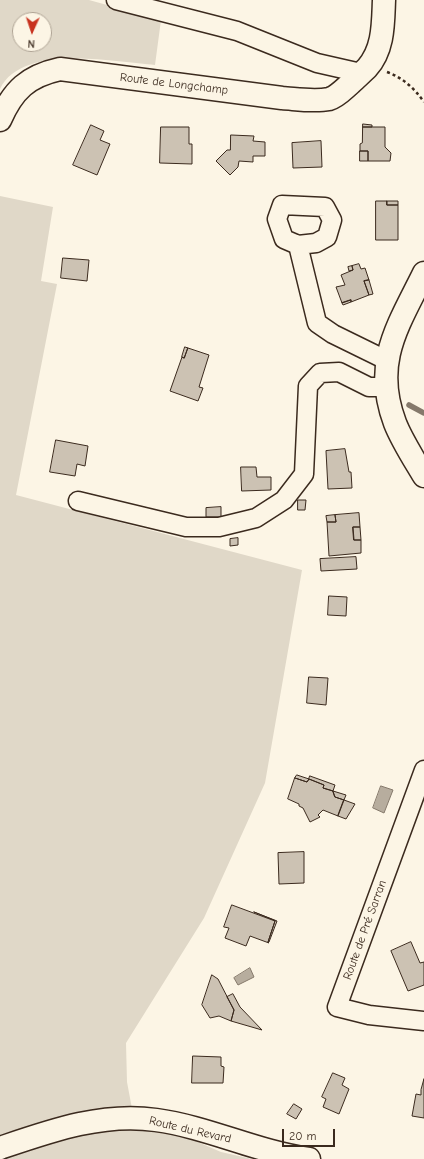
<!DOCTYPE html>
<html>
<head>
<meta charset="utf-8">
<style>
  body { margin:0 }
  #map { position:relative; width:424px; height:1159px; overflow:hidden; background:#fcf5e5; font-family:"Comic Neue",sans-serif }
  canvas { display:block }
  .north { position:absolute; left:12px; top:12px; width:40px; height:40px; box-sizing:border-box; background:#fcf5e5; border:1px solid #afa495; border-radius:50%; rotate:183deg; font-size:11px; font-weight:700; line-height:16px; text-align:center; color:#3b2a1e }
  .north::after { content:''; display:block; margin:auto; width:14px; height:18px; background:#c8321e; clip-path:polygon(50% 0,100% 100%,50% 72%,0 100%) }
  .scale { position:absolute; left:282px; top:1129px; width:53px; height:18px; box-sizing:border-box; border:2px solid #3b2a1e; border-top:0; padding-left:5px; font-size:12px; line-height:14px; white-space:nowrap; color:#3b2a1e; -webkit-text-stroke:3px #fcf5e5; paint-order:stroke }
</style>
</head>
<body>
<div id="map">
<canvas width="424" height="1159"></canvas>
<div class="north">N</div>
<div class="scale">20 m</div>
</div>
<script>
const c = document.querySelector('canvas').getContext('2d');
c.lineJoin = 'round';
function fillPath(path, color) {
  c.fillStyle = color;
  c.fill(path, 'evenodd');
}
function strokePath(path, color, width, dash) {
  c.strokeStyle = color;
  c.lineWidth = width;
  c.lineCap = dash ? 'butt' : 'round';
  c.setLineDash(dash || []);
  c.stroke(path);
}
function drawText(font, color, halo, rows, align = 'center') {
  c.font = font + ' "Comic Neue",sans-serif';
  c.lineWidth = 3.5;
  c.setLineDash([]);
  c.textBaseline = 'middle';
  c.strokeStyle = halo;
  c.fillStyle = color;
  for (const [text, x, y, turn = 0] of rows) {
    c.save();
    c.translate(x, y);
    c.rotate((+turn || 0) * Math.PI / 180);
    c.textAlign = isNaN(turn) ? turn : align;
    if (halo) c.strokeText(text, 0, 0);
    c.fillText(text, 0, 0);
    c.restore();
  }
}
const green = new Path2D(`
  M 0,0 L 89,0 L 161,20 L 155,65 C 114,62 22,43 0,89 ZM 20,20 L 44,20 L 44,44 L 20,44 Z
  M 0,196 L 53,207 L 41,281 L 57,284 L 16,495 L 302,570 L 265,783 L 204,918 L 126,1043 L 127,1082 L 133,1114 L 221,1152 L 252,1159 L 0,1159 Z`);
const water = new Path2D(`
  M 381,786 L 393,790 L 384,813 L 373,808 Z
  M 250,968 L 254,977 L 238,985 L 234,978 Z`);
const stream = new Path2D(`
  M 409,405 L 424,413`);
const building = new Path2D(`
  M 363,124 L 372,125 L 372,127 L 363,127 Z
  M 91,125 L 104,131 L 100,140 L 110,144 L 97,175 L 73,165 Z
  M 161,127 L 189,127 L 189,144 L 192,144 L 192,164 L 160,163 Z
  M 363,127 L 385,127 L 385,147 L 391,153 L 390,161 L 368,161 L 368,151 L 360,151 L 360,144 L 362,143 Z
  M 231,135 L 254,136 L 253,141 L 265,142 L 265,156 L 253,156 L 253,162 L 239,161 L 238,167 L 230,175 L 216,161 L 227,150 L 230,150 Z
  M 321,141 L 322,167 L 293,168 L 292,143 Z
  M 360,151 L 368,151 L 368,161 L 360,161 Z
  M 376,201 L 387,201 L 387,205 L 398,205 L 398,240 L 376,240 Z
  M 387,201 L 398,201 L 398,205 L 387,205 Z
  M 63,258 L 89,260 L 87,281 L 61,278 Z
  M 359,264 L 361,269 L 365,268 L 369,280 L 364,281 L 369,295 L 351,302 L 351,300 L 342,303 L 336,287 L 345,285 L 341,275 L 353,270 L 352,266 Z
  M 352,266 L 353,270 L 349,271 L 348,267 Z
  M 369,280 L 373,294 L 369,295 L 364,281 Z
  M 351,300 L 351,302 L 343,305 L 342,303 Z
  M 185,347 L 188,348 L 184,358 L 182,357 Z
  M 188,348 L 209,355 L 199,387 L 203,388 L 198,401 L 170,391 L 182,357 L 184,358 Z
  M 56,440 L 88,446 L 85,466 L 77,464 L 75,476 L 50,472 Z
  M 345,449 L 349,472 L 351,472 L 352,488 L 328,489 L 326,451 Z
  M 241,467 L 256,467 L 257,477 L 271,477 L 271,490 L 242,491 Z
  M 298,500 L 306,500 L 305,510 L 298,510 Z
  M 221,507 L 221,517 L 206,517 L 206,508 Z
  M 359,513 L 360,527 L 353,527 L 354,540 L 361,540 L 361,553 L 329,556 L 327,522 L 336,522 L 335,515 Z
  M 335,515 L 336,522 L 327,522 L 326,516 Z
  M 353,527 L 360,527 L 361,540 L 354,540 Z
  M 238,538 L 238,545 L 230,546 L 230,539 Z
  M 356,557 L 357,569 L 321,571 L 320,559 Z
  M 329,596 L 347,597 L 346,616 L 328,615 Z
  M 309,677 L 328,678 L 326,705 L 307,703 Z
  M 297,775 L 309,779 L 307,782 L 295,778 Z
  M 310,776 L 335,785 L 333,791 L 323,788 L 324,785 L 309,779 Z
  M 295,778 L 307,782 L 309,779 L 324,785 L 323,788 L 333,791 L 335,797 L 344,800 L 338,816 L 323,810 L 318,815 L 320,817 L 310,822 L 303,808 L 299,806 L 299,804 L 288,799 Z
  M 333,791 L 346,795 L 344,800 L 335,797 Z
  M 344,800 L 355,804 L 346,819 L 338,816 Z
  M 304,852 L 304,883 L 279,884 L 278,853 Z
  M 232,905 L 275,921 L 268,942 L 269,943 L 250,936 L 246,946 L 225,938 L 229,928 L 224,927 Z
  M 254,912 L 277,921 L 269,942 L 268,942 L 275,921 Z
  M 411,942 L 420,963 L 424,962 L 424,985 L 408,991 L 391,951 Z
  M 212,975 L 218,979 L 234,1010 L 231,1021 L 219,1016 L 210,1018 L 202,1005 Z
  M 233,994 L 240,1007 L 262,1030 L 231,1021 L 234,1010 L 227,997 Z
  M 193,1056 L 221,1057 L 221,1066 L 224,1067 L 223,1083 L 192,1083 Z
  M 333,1073 L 345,1078 L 342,1085 L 349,1089 L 339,1114 L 323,1107 L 326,1099 L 322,1097 Z
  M 424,1079 L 424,1118 L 412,1116 L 416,1094 L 421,1095 L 421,1090 Z
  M 294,1104 L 302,1109 L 296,1119 L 287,1114 Z`);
const path = new Path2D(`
  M 387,72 C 403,78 414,88 424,102`);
const minor = new Path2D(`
  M 116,0 L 237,31 L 317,63 L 361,73
  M 298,245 L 316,243 L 327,237 L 332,220 L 325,207 L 282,205 L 277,219 L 284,239 L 298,245 L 317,323 L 333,334 L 386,360
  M 78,501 L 186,527 L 219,527 L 256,518 L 284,500 L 304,474 L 308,386 L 320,373 L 339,372 L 369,387 L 385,387
  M 424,770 L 337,1007 L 369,1015 L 424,1021`);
const tertiary = new Path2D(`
  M 0,120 C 13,90 28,76 60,69 L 282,98 C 297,99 314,102 329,99 C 337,97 345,88 351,83 C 356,78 362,73 367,68 C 384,49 383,23 384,0
  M 424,273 C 398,326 372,362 395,423 C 402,441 414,459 424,476`);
const secondary = new Path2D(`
  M 0,1148 C 50,1131 103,1112 156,1120 C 208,1127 257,1152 309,1159`);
const streetNames = [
  ["Route de Longchamp",174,84,7],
  ["Route de Pré Sarran",365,930,-70],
  ["Route du Revard",190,1130,13]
];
fillPath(green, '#e0d8c8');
fillPath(water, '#b7ad9e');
strokePath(water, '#85796b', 1);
strokePath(stream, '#85796b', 5.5);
fillPath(building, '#ccc2b3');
strokePath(building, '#3b2a1e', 1);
strokePath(minor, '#3b2a1e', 21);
strokePath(tertiary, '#3b2a1e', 25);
strokePath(secondary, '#3b2a1e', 25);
strokePath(path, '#3b2a1e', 2.5, [3, 3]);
strokePath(minor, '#fcf5e5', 18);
strokePath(tertiary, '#fcf5e5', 22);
strokePath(secondary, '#fcf5e5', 22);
drawText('12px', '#3b2a1e', '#fcf5e5', streetNames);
</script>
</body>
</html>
